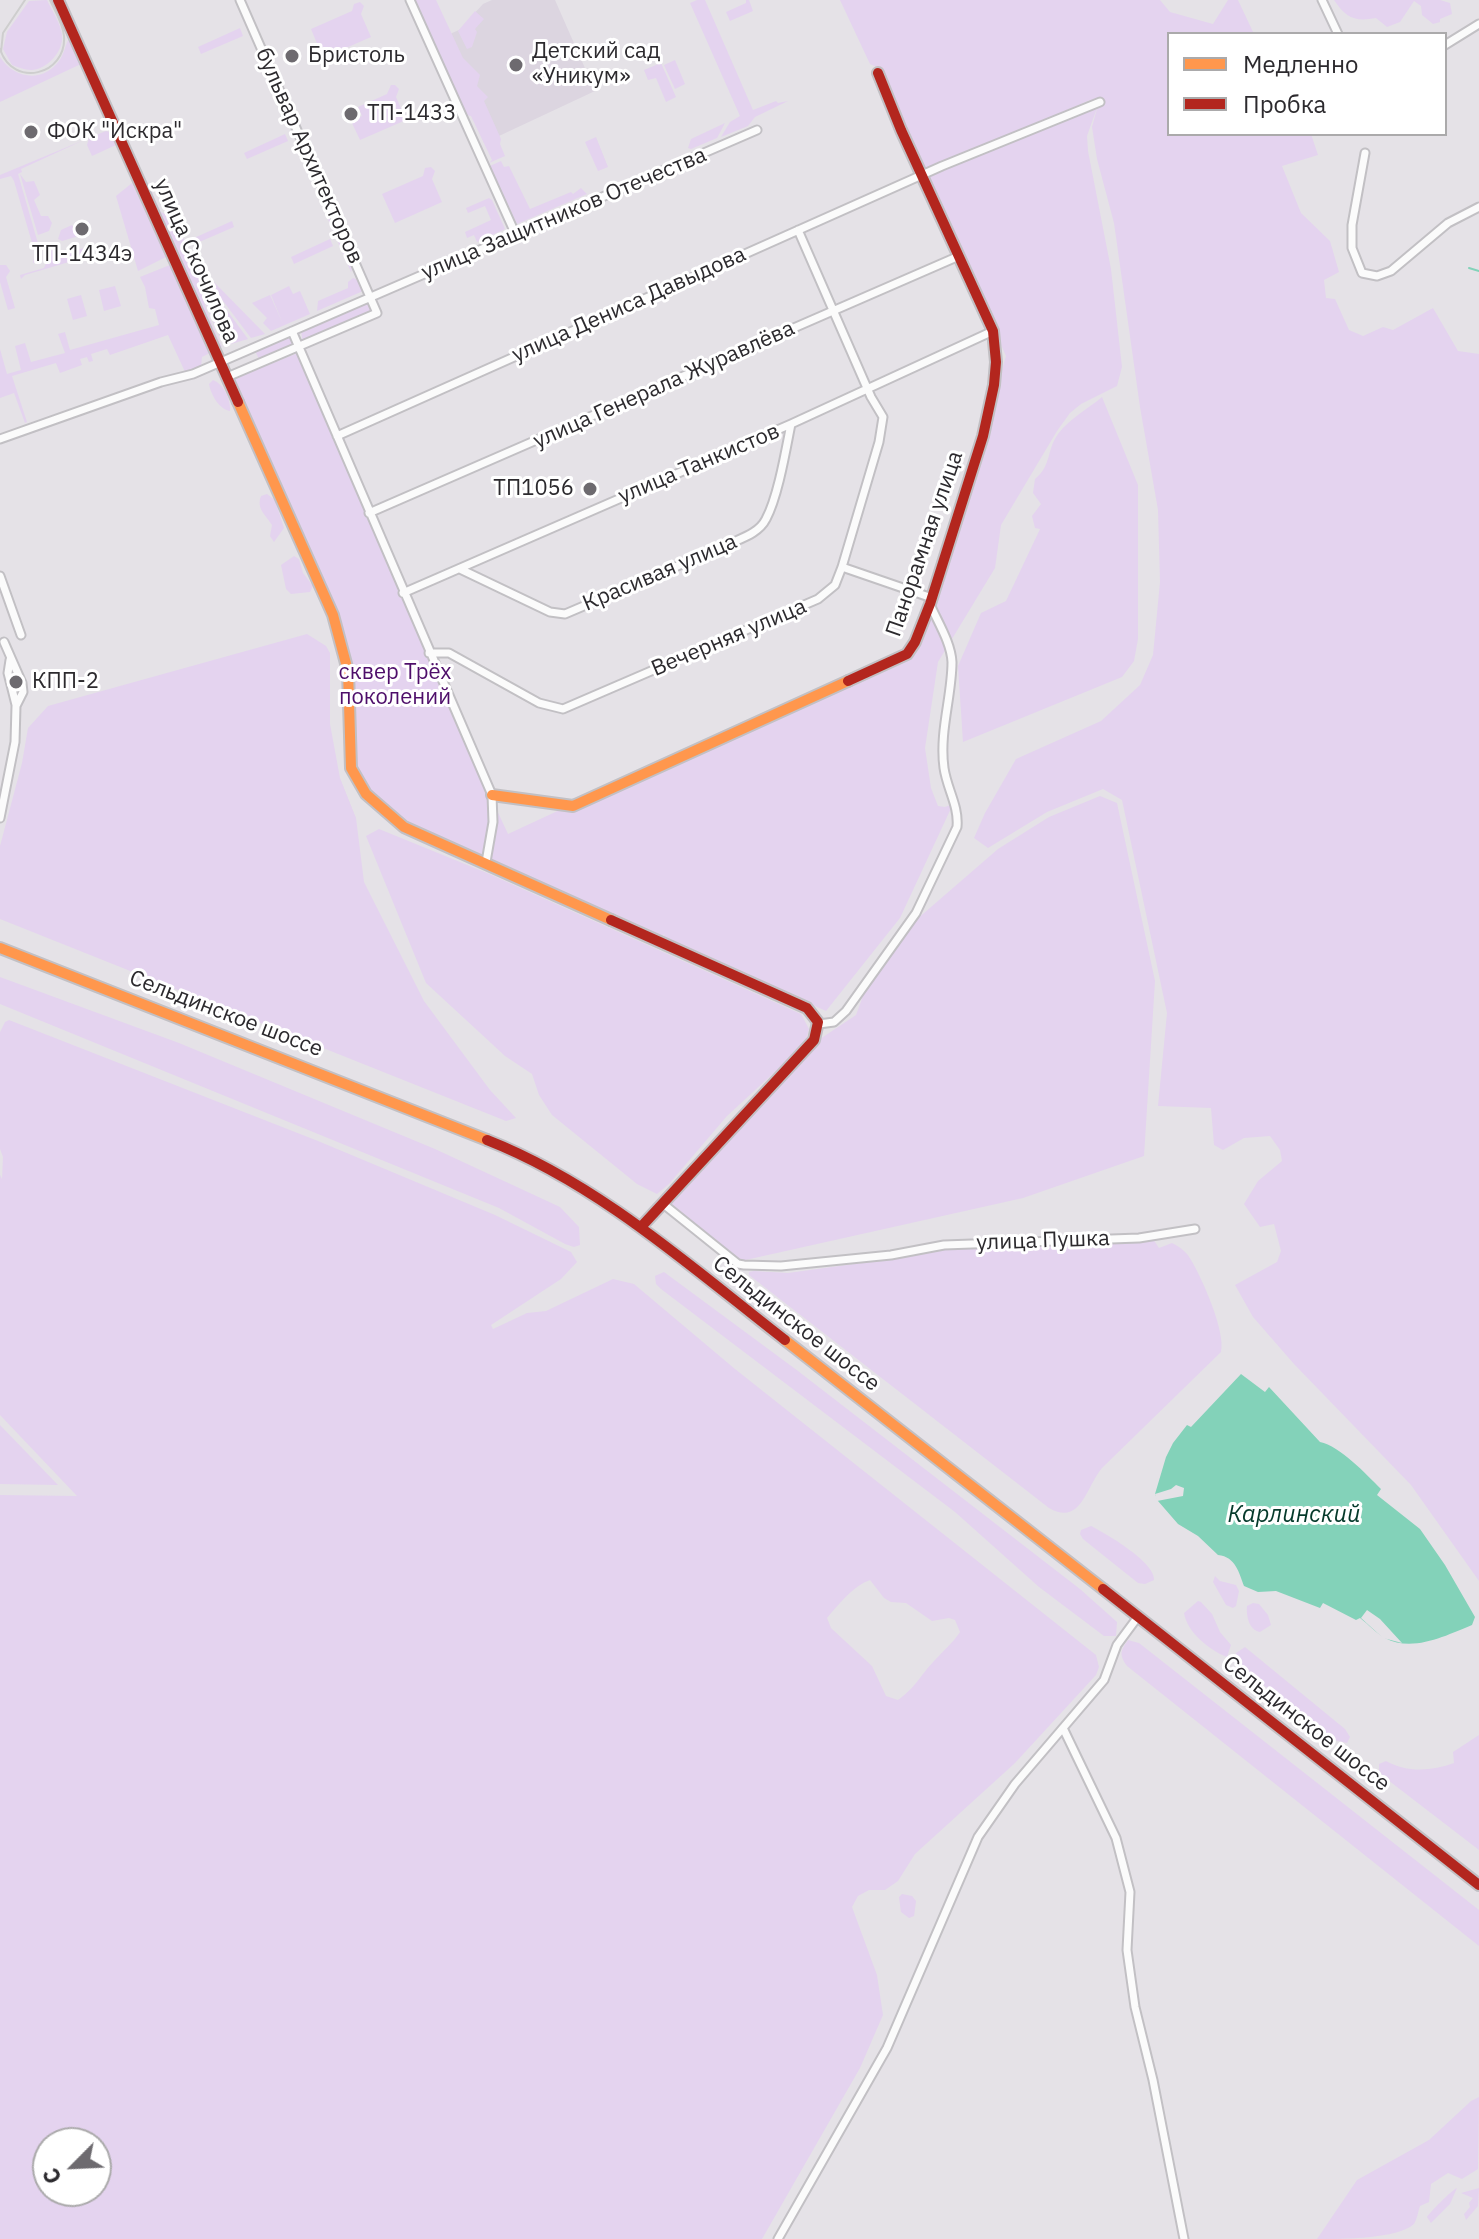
<!DOCTYPE html>
<meta charset="utf-8">
<style>
body{margin:0}
#map{position:relative;width:1479px;height:2239px;overflow:hidden;background:#e5e2e7;font-family:"IBM Plex Sans",sans-serif}
canvas{display:block}
.legend{position:absolute;left:1167px;top:32px;width:280px;height:104px;box-sizing:border-box;background:#fff;border:2px solid #abaaab;margin:0;padding:10px 14px;list-style:none;font-size:24px;color:#2c2a2e}
.legend li{display:flex;align-items:center;gap:16px;height:40px}
.legend b{width:40px;border:2px solid #abaaab}
.north{position:absolute;left:32px;top:2127px;width:80px;height:80px;box-sizing:border-box;background:#fff;border:2px solid #abaaab;border-radius:50%;rotate:246deg;font-size:22px;font-weight:700;line-height:32px;text-align:center;color:#2c2a2e}
.north::after{content:'';display:block;margin:auto;width:28px;height:36px;background:#6d6a6f;clip-path:polygon(50% 0,100% 100%,50% 72%,0 100%)}
</style>
<div id="map">
<canvas width="1479" height="2239"></canvas>
<ul class="legend">
<li><b style="height:10px;background:#ff974d"></b>Медленно</li>
<li><b style="height:10px;background:#b3261e"></b>Пробка</li>
</ul>
<div class="north">С</div>
</div>
<script>
const ctx = document.querySelector('canvas').getContext('2d');
ctx.lineJoin = 'round';
function fillPath(path, color) { ctx.fillStyle = color; ctx.fill(path, 'evenodd'); }
function strokePath(path, color, width, dash) { ctx.strokeStyle = color; ctx.lineWidth = width; ctx.lineCap = dash ? 'butt' : 'round'; ctx.setLineDash(dash || []); ctx.stroke(path); }
function write(font, color, halo, rows, align = 'center') {
  ctx.font = font + ' "IBM Plex Sans",sans-serif'; ctx.lineWidth = 6; ctx.setLineDash([]); ctx.textBaseline = 'middle'; ctx.strokeStyle = halo; ctx.fillStyle = color; for (const [text, x, y, turn = 0] of rows) {
    ctx.save(); ctx.translate(x, y); ctx.rotate((+turn || 0) * Math.PI / 180); ctx.textAlign = isNaN(turn) ? turn : align; if (halo) ctx.strokeText(text, 0, 0); ctx.fillText(text, 0, 0); ctx.restore();
  }
}
const built = new Path2D(`
 M492 0H555L595 91 484 143 438 39 459 30 483 4Z`);
const green = new Path2D(`
 M47 0C52 11 61 24 62 35 64 52 46 70 31 70 25 70 18 67 12 65L3 49 7 32 29 1Z
 M414 0H436L463 58 480 75 477 86 488 97 484 101 501 139 500 144 505 156 489 163 492 160 471 116 466 115Z
 M697 0H705L753 110 776 101 778 103 788 101 755 117 748 126 721 137 730 122 740 116 690 3Z
 M746 0H749L753 11 730 21 726 12 746 3Z
 M840 0H1160L1170 12 1213 24 1228 0H1238L1254 34H1169V134H1311L1318 155 1282 166 1301 213 1330 241 1339 272 1324 280 1326 298 1335 299 1349 330 1363 336 1383 327 1393 330 1433 308 1458 351 1479 354V1581L1411 1485 1294 1364 1253 1317 1235 1285 1277 1262 1281 1251 1274 1224 1260 1227 1244 1204 1258 1181 1282 1161 1280 1150 1270 1136 1244 1138 1223 1150 1214 1145 1211 1108 1158 1106 1167 1013 1122 800 1103 789 1047 812 988 848 974 838 985 813 1016 759 1101 721 1140 685 1153 655 1160 582 1158 510 1140 407 1114 223 1097 159 1092 127 1098 105 1087 136 1088 151 1111 269 1122 367 1117 386 1081 404 1070 413 1057 431 1001 525 995 568 938 662 925 748 931 788 938 806 945 807 953 804 900 918 826 1011 663 937 665 934 661 936 575 900 470 849 407 824 378 800 363 783 357 771 353 675 341 623 234 383 235 378 298 353 473 759 508 834 915 645 934 602 1006 356 925 177 1095 104 1090 100 923 173 884 76 879 68 870 64Z
 M1334 0H1440L1450 3 1452 14 1440 19V22L1433 24 1422 15 1421 6 1414 1 1400 22 1387 27 1376 18C1355 22 1346 18 1334 0Z
 M360 2 364 6 361 14 371 37 323 58 311 29 352 11 354 4Z
 M475 11 484 19 475 29 477 32 472 47 467 49 458 31Z
 M240 28 243 36 201 54 198 47Z
 M70 37 81 64 0 102V57C14 79 43 83 59 61 65 53 65 44 70 37Z
 M675 60 685 84 675 89 664 65Z
 M661 63 676 97 666 102 656 78 648 80 644 70Z
 M391 85H395L399 89 396 97 406 120 360 140 351 121 362 116 358 107 387 94Z
 M725 123 717 138 691 149 688 148 691 139Z
 M106 131 110 132 116 145 92 156 87 145 89 138Z
 M285 134 288 141 247 159 244 153Z
 M596 137 608 167 598 171 585 142Z
 M84 140 21 169 22 172 18 174 41 254 38 261 33 263 35 253 14 181 11 176 0 179V175Z
 M501 161 504 167 509 166 530 209 571 192 573 194 581 188 587 194 517 224 490 166Z
 M431 167 435 171 432 179 442 202 395 223 382 194 423 176 425 168Z
 M20 174 26 182 34 181 40 195 34 200 41 216H48L52 223 49 231 38 235Z
 M132 183 166 257 138 271 116 196Z
 M148 183 161 212 167 215 172 213 190 253 205 276C195 295 215 328 222 347L219 348 146 187Z
 M489 198 492 200 505 229 477 242 474 235 467 238 465 232 491 220 485 206 468 213 466 208Z
 M323 208 328 210 353 265 351 272Z
 M89 221 91 230 89 233 62 241 58 239 61 230 72 225 78 233 88 229 86 224Z
 M232 221 234 227 197 243 194 238Z
 M330 239 333 246 294 264 291 257Z
 M53 247 57 257 87 247 89 256 25 275 21 279 20 275 44 268Z
 M0 265H6L10 271 6 277 15 308 8 310 0 282Z
 M170 265 210 353 202 357 201 367 186 374 168 335 110 355 107 349 91 354 93 361 89 362 87 357 80 359 82 365 60 373 56 363 12 376 27 422 25 423 14 393 0 398V349L7 374 21 370 15 346 25 343 31 362 65 353 58 334 65 332 70 350 159 325 155 309 149 308 145 287 140 277Z
 M209 274 212 280 265 334 251 338 211 285 207 275Z
 M206 277 209 286 248 339 224 346C217 328 197 296 206 277Z
 M353 278 358 280 363 291 317 311 318 301 348 288V282Z
 M115 286 121 306 104 311 99 290Z
 M289 286 293 294 300 291 310 314 271 331 263 323 267 318 252 303 270 295 283 324 271 295Z
 M81 295 87 316 73 320 67 299Z
 M369 302 371 309 368 314 303 343 301 331Z
 M289 337 294 346 259 359 255 351Z
 M213 380C224 384 231 400 230 411 219 409 211 395 209 384Z
 M1102 397 1138 485V639L1134 661 1122 677 963 742 958 666 981 613 1006 601 1040 529 1035 528 1032 516 1041 504 1033 493 1035 479C1052 465 1046 451 1058 434 1070 418 1088 409 1102 397Z
 M267 494 275 500 284 528 274 542 270 536 272 525C266 515 256 509 261 496Z
 M294 556 299 559 303 573 313 586 310 592 291 594 286 589 281 565Z
 M307 634 326 646 330 653V724L340 778 356 818 364 882 424 1001 490 1090 516 1118 506 1121 0 919V846L22 763 28 728 48 706Z
 M1100 796 1117 803 1155 981 1144 1156 1023 1198 741 1261 666 1203 814 1043 856 1015 867 985 916 920 998 849 1049 817Z
 M379 829 487 873 801 1014 809 1029 805 1044 727 1116 669 1184 657 1194 637 1184 552 1115 539 1095 532 1074 505 1056 426 983 366 836Z
 M0 977 179 1043 435 1149 560 1207 579 1227 580 1245 574 1247 565 1244 499 1208 0 1004Z
 M9 1020 318 1141 495 1215 571 1252 577 1262 561 1279 491 1325 493 1329 527 1313 546 1311 613 1279 634 1284 735 1369 1096 1655 1099 1667 1096 1675 1015 1763 915 1854 898 1881 885 1890H869L858 1896 852 1907 877 1975 883 2015 860 2068 762 2239H0V1495L77 1496 0 1415V1175L2 1179 3 1157 0 1149V1032L5 1022ZM870 1580 884 1598 891 1602 906 1603 932 1621 949 1618 955 1620 960 1632C952 1644 943 1651 934 1661 919 1677 917 1686 898 1700L886 1696 872 1666 831 1628 827 1618C839 1604 853 1586 870 1580ZM48 2143H96V2191H48Z
 M1153 1239 1159 1248 1172 1243C1180 1247 1187 1252 1191 1260 1202 1278 1226 1332 1221 1352L1102 1468C1085 1489 1081 1526 1049 1508L749 1275V1272L754 1271 788 1273 912 1256 943 1247Z
 M664 1272 798 1371 1080 1589 1117 1622 1116 1636H1104L1039 1587 955 1512 661 1289 656 1284 655 1276Z
 M0 1425 58 1485 0 1484Z
 M1091 1526C1107 1534 1156 1563 1154 1580L1145 1584 1138 1583 1083 1539 1080 1534 1081 1530Z
 M1215 1576 1220 1581 1236 1585 1239 1591 1236 1606 1233 1608 1226 1605 1213 1582Z
 M1198 1601 1201 1602 1212 1614 1220 1632 1231 1645 1227 1657C1209 1650 1187 1632 1184 1613Z
 M1253 1603 1259 1604 1268 1615 1271 1625 1260 1632C1249 1630 1246 1616 1247 1606Z
 M1128 1640 1139 1643 1479 1910V1946L1127 1666C1119 1655 1120 1651 1128 1640Z
 M1245 1647 1345 1729 1350 1737 1347 1743 1334 1740 1234 1662 1236 1653Z
 M1479 1735V1850L1384 1777 1379 1771V1764L1386 1761C1407 1773 1432 1771 1454 1763L1453 1752Z
 M902 1894 912 1896 916 1901 914 1916 909 1918 901 1912 899 1897Z
 M1479 2097 1478 2169 1462 2179 1448 2173 1431 2184 1429 2202 1420 2206C1418 2212 1417 2219 1414 2224 1397 2239 1343 2239 1317 2239L1357 2180 1429 2140 1471 2101Z
 M1457 2188 1450 2204 1431 2223 1427 2217C1430 2212 1452 2190 1457 2188Z
 M1479 2188 1478 2206 1466 2220 1464 2214 1470 2207 1469 2203 1473 2198 1461 2193Z`);
const water = new Path2D(`
 M1241 1374 1265 1392 1269 1387 1320 1442C1340 1446 1366 1474 1381 1489L1377 1495 1420 1529 1445 1565 1475 1617 1472 1625C1447 1635 1413 1653 1385 1638 1377 1634 1368 1624 1360 1618L1356 1620 1323 1603 1320 1608 1276 1591 1258 1592 1244 1586C1239 1573 1236 1557 1218 1555L1198 1536 1178 1524 1158 1501 1155 1494 1166 1457 1173 1443 1187 1425 1191 1427Z`);
const pier = new Path2D(`
 M1176 1485 1184 1488 1183 1496 1157 1501 1155 1494 1171 1489Z
 M1367 1610 1380 1619 1402 1643 1383 1638 1361 1618Z`);
const stream = new Path2D(`
 M1469 268 1479 271`);
const street = new Path2D(`
 M410 0 515 233
 M1322 0 1338 34
 M1445 45 1479 24
 M1365 153 1352 225V248L1362 273 1377 276 1391 271 1448 223 1479 207
 M292 331 492 795 493 822 486 862
 M227 377 377 313 240 0
 M337 436 942 166 1100 102
 M0 439 161 382 193 374 757 130
 M369 513 959 256
 M842 567 932 598
 M460 569 550 612 565 614 729 544C742 538 759 533 766 519 778 497 786 449 791 424
 M0 576 21 635
 M403 593 791 424 993 331
 M429 653H449L539 703 563 709 818 599 835 585 842 567 879 442 883 417 871 397 798 230
 M10 660 8 673 16 705
 M0 818 15 742 16 706 23 692 22 683 4 642
 M819 1024 834 1022 846 1011 916 913 957 827C959 806 947 789 944 768 939 732 952 696 952 662 951 642 937 621 930 604
 M662 1203 738 1264 744 1265 781 1266 891 1255 944 1245 1139 1238 1195 1229
 M1063 1728 1116 1838 1130 1892 1127 1950 1135 2007 1153 2080 1184 2239
 M778 2239 887 2048 978 1837 1015 1784 1104 1680 1117 1645 1137 1618`);
const slow = new Path2D(`
 M238 402 333 615 348 671 351 768 366 794 404 827 611 920
 M492 795 573 806 848 681
 M0 948 487 1140
 M785 1340 1103 1589`);
const jam = new Path2D(`
 M58 0 238 402
 M848 681 907 654 915 642 930 604 983 436 994 385 996 362 993 331 901 130 878 73
 M611 920 807 1008 818 1022 814 1040 641 1227
 M487 1140C599 1184 691 1267 785 1340
 M1103 1589 1479 1885`);
const tram = new Path2D(`
 M0 49C13 89 67 75 64 36 63 24 55 11 50 0
 M1 52 3 33 25 0`);
const markers = [
 [292,56,8,"#6d6a6f"],
 [516,65,8,"#6d6a6f"],
 [351,114,8,"#6d6a6f"],
 [31,132,8,"#6d6a6f"],
 [82,229,8,"#6d6a6f"],
 [590,489,8,"#6d6a6f"],
 [16,682,8,"#6d6a6f"]
];
const poiNames = [
 ["Детский сад",532,52],
 ["«Уникум»",532,77],
 ["Бристоль",308,56],
 ["ТП-1433",367,114],
 ["ФОК \"Искра\"",47,132],
 ["ТП-1434э",82,255,"center"],
 ["ТП1056",574,489,"right"],
 ["КПП-2",32,682]
];
const streetNames = [
 ["бульвар Архитекторов",309,156,66],
 ["улица Защитников Отечества",564,214,-23],
 ["улица Скочилова",196,261,66],
 ["улица Дениса Давыдова",629,305,-24],
 ["улица Генерала Журавлёва",664,385,-24],
 ["улица Танкистов",699,464,-23],
 ["Панорамная улица",925,544,-71],
 ["Красивая улица",660,573,-23],
 ["Вечерняя улица",729,638,-23],
 ["Сельдинское шоссе",226,1014,21],
 ["улица Пушка",1043,1241,-2],
 ["Сельдинское шоссе",796,1324,38],
 ["Сельдинское шоссе",1306,1724,38]
];
const parkNames = [
 ["сквер Трёх",395,673],
 ["поколений",395,698]
];
const waterNames = [
 ["Карлинский",1294,1515]
];
fillPath(built, '#dcd5e0');
fillPath(green, '#e4d3ef');
fillPath(water, '#83d2b9');
fillPath(pier, '#e5e2e7');
strokePath(stream, '#83d2b9', 2);
strokePath(street, '#c2c0c4', 11);
strokePath(slow, '#c2c0c4', 14);
strokePath(jam, '#c2c0c4', 14);
strokePath(street, '#fbfbfb', 7);
strokePath(slow, '#ff974d', 10);
strokePath(jam, '#b3261e', 10);
strokePath(tram, '#cecece', 2);
for (const [x, y, r, color] of markers) { const dot = new Path2D(); dot.arc(x, y, r, 0, 2 * Math.PI); ctx.fillStyle = color; ctx.fill(dot); strokePath(dot, '#fff', 3); }
write('22px', '#2c2a2e', '#fff', poiNames, 'left');
write('22px', '#2c2a2e', '#fff', streetNames);
write('22px', '#4e0e6a', '#fff', parkNames);
write('italic 24px', '#053a2b', '#fff', waterNames);
</script>
